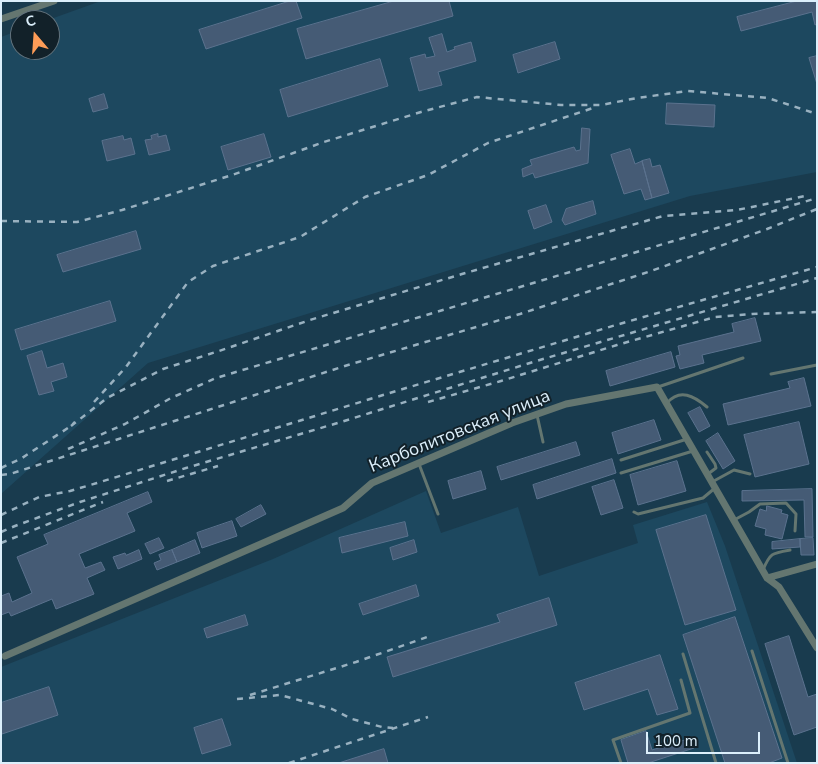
<!DOCTYPE html>
<meta charset="utf-8">
<style>
body{margin:0}
#map{position:relative;width:818px;height:764px;overflow:hidden;background:#193b4e;font-family:"Nunito Sans",sans-serif}
canvas{display:block}
.frame{position:absolute;inset:0;border:2px solid #dceffb;pointer-events:none}
.north{position:absolute;left:10px;top:10px;width:50px;height:50px;box-sizing:border-box;background:#122129;border:1px solid #63737d;border-radius:50%;rotate:342deg;font-size:14px;font-weight:700;line-height:20px;text-align:center;color:#dceffb}
.north::after{content:'';display:block;margin:auto;width:18px;height:22px;background:#fe9c57;clip-path:polygon(50% 0,100% 100%,50% 72%,0 100%)}
.scale{position:absolute;left:646px;top:732px;width:114px;height:22px;box-sizing:border-box;border:2px solid #dceffb;border-top:0;padding-left:6px;font-size:15px;line-height:18px;white-space:nowrap;color:#dceffb;-webkit-text-stroke:4px #122129;paint-order:stroke}
</style>
<div id="map">
<canvas width="818" height="764"></canvas>
<div class="frame"></div>
<div class="north">С</div>
<div class="scale">100 m</div>
</div>
<script>
const ctx = document.querySelector('canvas').getContext('2d');
ctx.lineJoin = 'round';
function fillPath(path, color) { ctx.fillStyle = color; ctx.fill(path, 'evenodd'); }
function strokePath(path, color, width, dash) { ctx.strokeStyle = color; ctx.lineWidth = width; ctx.lineCap = dash ? 'butt' : 'round'; ctx.setLineDash(dash || []); ctx.stroke(path); }
function write(font, color, halo, rows, align = 'center') {
  ctx.font = font + ' "Nunito Sans",sans-serif'; ctx.lineWidth = 4; ctx.setLineDash([]); ctx.textBaseline = 'middle'; ctx.strokeStyle = halo; ctx.fillStyle = color; for (const [text, x, y, turn = 0] of rows) {
    ctx.save(); ctx.translate(x, y); ctx.rotate((+turn || 0) * Math.PI / 180); ctx.textAlign = isNaN(turn) ? turn : align; if (halo) ctx.strokeText(text, 0, 0); ctx.fillText(text, 0, 0); ctx.restore();
  }
}
const built = new Path2D(`
 M101 1H817V172L690 196 148 363 1 494V37L20 30V50H50V20H48Z
 M426 491 441 533 518 507 539 576 638 543 633 525 707 502 725 546 797 763H1V667L273 559Z`);
const building = new Path2D(`
 M290 1H296L302 18 206 49 199 30Z
 M394 1H449L453 16 306 59 297 29Z
 M797 1H817V24L815 25 812 12 741 31 737 17Z
 M442 34 447 52 455 49 454 47 471 42 476 61 438 72 442 85 419 91 410 58 425 54 426 58 435 56 429 38Z
 M555 42 560 59 518 73 513 55Z
 M817 56V84L809 58Z
 M380 59 388 86 288 117 280 90Z
 M104 94 108 108 93 112 89 99Z
 M667 103 715 105 714 127 666 124Z
 M582 128 590 129 588 163 535 178 533 173 523 177 522 169 532 165 530 160 574 147 576 151 580 150Z
 M158 134V137L166 135 170 150 149 155 145 140 152 139 151 136Z
 M264 134 271 157 228 170 221 147Z
 M123 136 124 140 131 138 135 154 107 161 102 141Z
 M630 149 635 164 642 161 652 198 645 200 641 189 624 194 611 155Z
 M650 159 652 167 660 165 669 193 652 198 642 161Z
 M593 201 596 214 565 225 562 220 566 209Z
 M546 205 552 222 534 229 528 211Z
 M136 231 141 249 63 272 57 255Z
 M110 301 116 321 21 350 15 330Z
 M755 318 761 341 702 355 704 363 680 369 676 356 680 355 678 346 734 332 732 324Z
 M42 351 47 368 63 363 67 377 51 382 54 391 39 395 27 356Z
 M671 352 675 367 610 386 606 371Z
 M804 378 811 406 728 425 723 404 790 388 788 382Z
 M700 407 710 426 699 432 688 413Z
 M654 420 661 440 618 454 612 433Z
 M799 422 809 464 755 477 744 435Z
 M718 433 735 461 723 469 706 441Z
 M576 442 580 455 501 480 497 467Z
 M612 459 616 473 537 499 533 485Z
 M677 461 686 491 638 505 630 475Z
 M481 471 486 489 453 499 448 481Z
 M614 480 623 508 601 515 592 487Z
 M812 489 813 537H805L804 500 742 501V491Z
 M148 492 152 502 127 513 135 531 79 554 85 568 101 562 105 570 87 578 94 594 56 609 52 599 11 616 9 612 1 615V596L9 593 12 602 32 593 17 557 48 544 44 535Z
 M261 505 266 514 241 527 236 519Z
 M767 506 782 510 781 513 788 515 782 539 765 535 766 529 755 526 760 509 766 511Z
 M706 515 736 610 685 625 656 530Z
 M232 521 237 536 202 548 197 533Z
 M405 522 408 536 342 553 339 538Z
 M159 538 164 548 150 554 145 544Z
 M813 538 814 555H801L800 539Z
 M800 539V547L772 549V542Z
 M195 540 200 553 177 562 172 550Z
 M414 540 417 552 393 560 390 548Z
 M139 550 142 559 118 569 113 557 125 553 126 555Z
 M172 550 177 562 157 570 154 563 161 560 159 555Z
 M416 585 419 596 363 615 359 604Z
 M549 598 557 625 393 677 387 657 500 622 497 615Z
 M245 615 248 625 207 638 204 629Z
 M735 617 782 758 769 763H725L683 635Z
 M789 636 808 697 817 694V727L794 735 765 644Z
 M660 655 678 709 657 715 648 689 584 710 575 683Z
 M49 687 58 715 2 734 1 730V703Z
 M222 719 231 745 202 754 194 728Z
 M646 731 652 750 691 738 694 748 648 763H628L621 740Z
 M384 749 388 763H339Z`);
const lane = new Path2D(`
 M771 374 817 365
 M658 387 743 358
 M667 403C680 388 694 396 707 407
 M537 415 543 442
 M707 452 715 464 716 468 708 474
 M621 460 687 439
 M419 464 438 514
 M621 473 693 451
 M712 482 734 470 750 474
 M634 512 638 514 703 498 715 488
 M734 520 749 512 760 504 786 503 796 514 795 531
 M763 570C770 553 772 553 790 550
 M752 651 788 763
 M683 654 716 763
 M621 763 613 740 690 713 681 680`);
const street = new Path2D(`
 M1 19 54 1
 M767 578 817 564
 M5 656 343 508 372 483 512 423 566 404 657 387 767 578 779 587 817 648`);
const rail = new Path2D(`
 M1 221 77 222 122 210 232 175 324 142 421 112 477 97 561 105H601L637 98 688 91 768 98 817 114
 M94 402 126 367 188 282 213 266 300 237 365 197 428 175 488 143 593 108
 M428 402 501 381 617 345 715 317 752 314 817 312
 M71 426 107 398 163 369 219 351 310 320 462 274 663 216 737 210 805 196
 M68 449 125 424 171 398 216 378 817 198
 M1 468 22 458 71 426 75 422
 M1 475 10 474 348 365 520 314 651 271 767 229 817 209
 M167 481 218 466
 M1 515 39 497 70 491 97 483 393 392 616 325 817 267
 M1 532 15 526 80 502 186 468 341 422 533 362 817 278
 M1 543 103 502
 M250 695 356 662 430 636
 M237 699 280 695 332 709 352 719 382 727 393 728
 M289 763 428 717`);
const streetNames = [
 ["Карболитовская улица",460,432,-22]
];
fillPath(built, '#1d485f');
fillPath(building, '#455b75');
strokePath(building, '#5b728e', 1);
strokePath(lane, '#647670', 3);
strokePath(street, '#647670', 7);
strokePath(rail, '#99b1c0', 2.5, [6, 6]);
write('18px', '#dceffb', '#122129', streetNames);
</script>
